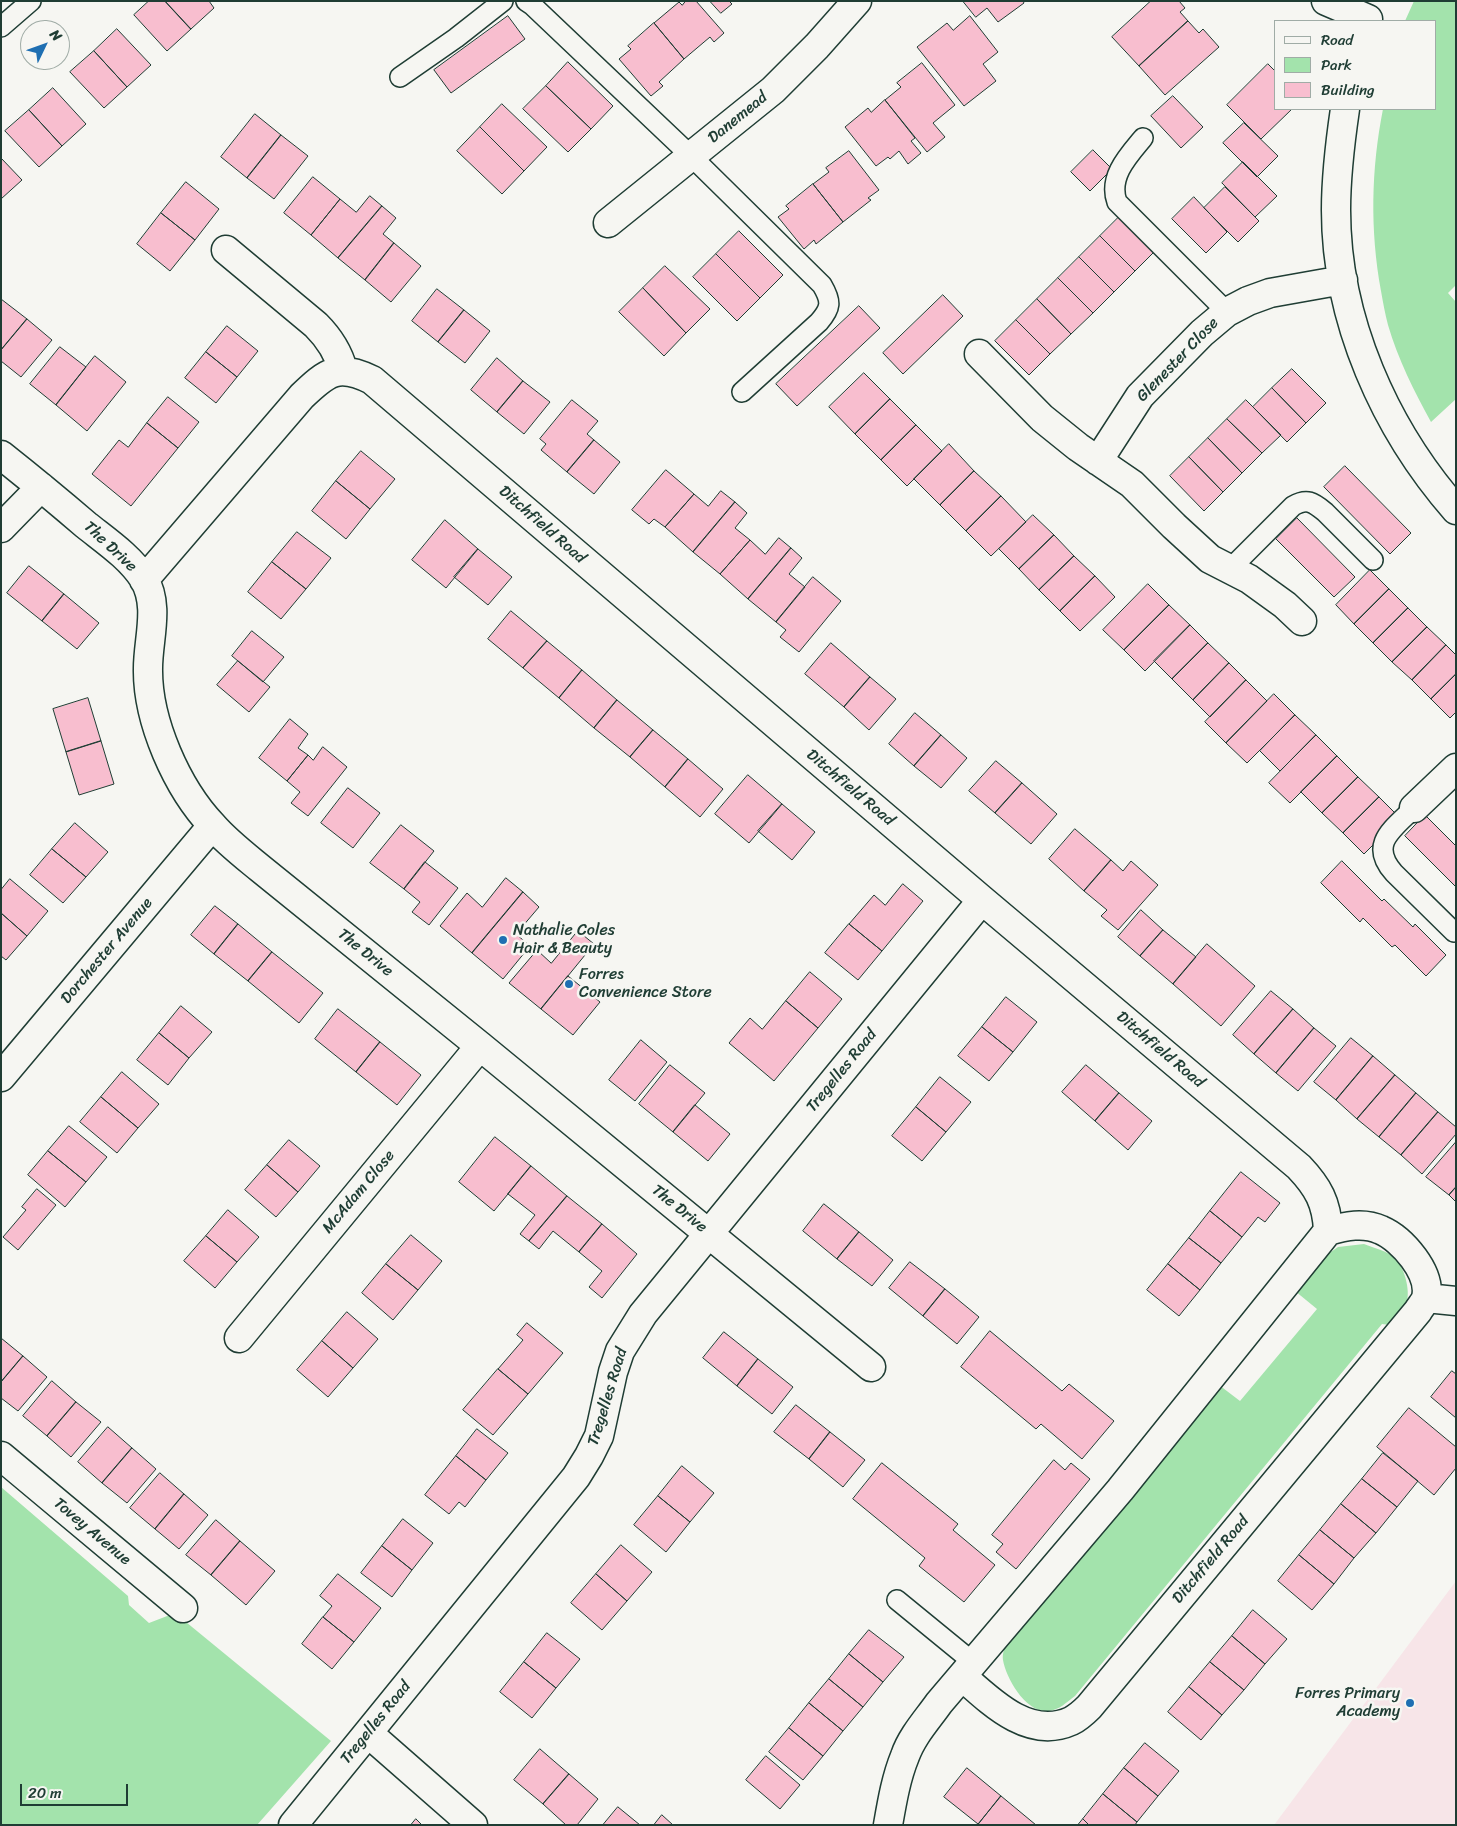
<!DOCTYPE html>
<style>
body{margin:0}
#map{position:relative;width:1457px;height:1826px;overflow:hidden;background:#f6f6f2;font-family:Sriracha,sans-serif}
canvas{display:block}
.frame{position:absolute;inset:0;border:2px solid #1f3d34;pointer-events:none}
.legend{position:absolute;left:1274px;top:20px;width:162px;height:90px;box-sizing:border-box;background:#f6f6f2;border:1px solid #a0aca6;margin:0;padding:6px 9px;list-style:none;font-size:15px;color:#1f3d34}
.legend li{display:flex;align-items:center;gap:10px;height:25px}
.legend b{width:25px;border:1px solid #a0aca6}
.north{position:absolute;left:20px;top:20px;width:50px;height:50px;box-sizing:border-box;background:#f6f6f2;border:1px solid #a0aca6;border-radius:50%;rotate:48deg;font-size:14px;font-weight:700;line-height:20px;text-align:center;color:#1f3d34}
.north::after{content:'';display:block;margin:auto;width:18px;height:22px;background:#1f6fb2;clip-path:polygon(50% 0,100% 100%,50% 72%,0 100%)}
.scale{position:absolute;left:20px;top:1784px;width:108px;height:22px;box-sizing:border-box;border:2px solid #1f3d34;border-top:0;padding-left:6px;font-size:15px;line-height:18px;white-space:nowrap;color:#1f3d34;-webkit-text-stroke:4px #f6f6f2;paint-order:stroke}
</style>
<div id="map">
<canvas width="1457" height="1826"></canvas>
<div class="frame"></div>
<ul class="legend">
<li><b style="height:6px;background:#f6f6f2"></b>Road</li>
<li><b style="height:14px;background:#a3e3ac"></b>Park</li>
<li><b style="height:14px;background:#f8becf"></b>Building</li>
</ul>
<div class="north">N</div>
<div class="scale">20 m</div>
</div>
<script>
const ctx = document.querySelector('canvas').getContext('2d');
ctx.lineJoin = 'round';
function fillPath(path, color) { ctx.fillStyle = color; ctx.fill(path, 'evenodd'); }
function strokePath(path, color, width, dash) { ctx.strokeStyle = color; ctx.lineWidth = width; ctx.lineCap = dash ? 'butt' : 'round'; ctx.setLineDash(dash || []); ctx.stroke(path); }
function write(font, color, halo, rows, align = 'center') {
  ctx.font = font + ' Sriracha,sans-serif'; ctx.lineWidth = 5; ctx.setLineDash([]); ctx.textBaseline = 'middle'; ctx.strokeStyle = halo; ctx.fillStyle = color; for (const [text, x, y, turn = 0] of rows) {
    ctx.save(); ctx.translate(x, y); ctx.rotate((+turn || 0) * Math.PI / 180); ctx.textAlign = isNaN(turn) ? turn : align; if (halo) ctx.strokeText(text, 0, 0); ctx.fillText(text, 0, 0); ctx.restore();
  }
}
const built = new Path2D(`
 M1456 1581V1825H1274Z`);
const green = new Path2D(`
 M1414 1H1456V285L1448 293 1456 302V399L1431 422C1414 391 1398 359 1388 325 1385 314 1383 302 1381 291 1370 230 1371 170 1383 109H1436V21H1405Z
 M1364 1244C1374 1248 1388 1251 1396 1259 1405 1269 1412 1294 1405 1307 1402 1313 1395 1320 1390 1325L1382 1324 1075 1696C1067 1702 1059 1710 1049 1711 1026 1714 1006 1678 1003 1660 1002 1654 1005 1647 1006 1641L1219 1385 1240 1401 1317 1309 1295 1291 1328 1254 1338 1247Z
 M1 1487 128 1596 129 1605 149 1623 175 1613 331 1741 257 1825H1Z`);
const building = new Path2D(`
 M149 1H165L191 29 167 51 134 15Z
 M165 1H209L214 8 191 29Z
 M686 1H696L724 33 714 42 710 37 684 59 654 23 679 2 682 5Z
 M710 1H729L732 4 721 13Z
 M963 1H1023L1024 3 998 22 987 8 976 17Z
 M1151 1H1179L1185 8 1180 12 1188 21 1139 66 1112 37Z
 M508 16 525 39 451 93 434 70Z
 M970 16 998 52 983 64 996 81 964 106 917 47 947 23 953 30Z
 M1188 21 1199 33 1203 29 1219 47 1165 95 1139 66Z
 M654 23 684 59 659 82 663 86 651 96 619 59 631 49 628 46Z
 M117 29 151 65 127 87 94 51Z
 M94 51 127 87 104 108 70 72Z
 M568 62 613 106 591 129 546 86Z
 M922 63 955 105 933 123 945 137 927 152 885 100 901 87 897 83Z
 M1268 64 1276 72V109H1292L1261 139 1227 105Z
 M546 86 591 129 568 152 523 109Z
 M53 88 86 124 62 146 29 110Z
 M1173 96 1203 127 1181 148 1151 116Z
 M885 100 915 138 911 141 921 153 908 164 899 151 890 159 888 157 876 166 845 127 868 108 871 112Z
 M502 104 547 147 524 171 480 127Z
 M29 110 62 146 39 167 5 131Z
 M255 114 281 135 247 178 221 157Z
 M1244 123 1278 156 1257 177 1223 143Z
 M480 127 524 171 502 194 457 151Z
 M281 135 308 156 274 199 247 178Z
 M1093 150 1112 169 1090 191 1071 172Z
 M849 151 879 190 868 198 871 200 843 222 813 184 829 172 826 168Z
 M1 158 22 180 1 199Z
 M1243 162 1277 196 1255 217 1222 183Z
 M313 177 340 199 311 235 284 213Z
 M186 182 219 209 195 240 161 213Z
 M813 184 843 222 816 244 814 240 804 249 778 217 789 209 786 206Z
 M1225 187 1259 221 1238 242 1204 208Z
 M370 196 382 206 338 258 311 235 340 199 356 212Z
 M1194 197 1227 232 1206 253 1172 219Z
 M382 206 396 218 383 234 394 243 365 280 338 258Z
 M161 213 195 240 170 271 137 244Z
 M1121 215 1156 250 1135 271 1100 236Z
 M739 231 783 275 760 298 716 254Z
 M1100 236 1135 271 1114 292 1079 257Z
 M394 243 421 266 391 302 365 280Z
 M716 254 760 298 737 321 693 277Z
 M1079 257 1114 292 1093 313 1058 278Z
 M665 266 710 309 686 333 643 288Z
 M1058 278 1093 313 1071 334 1037 299Z
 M643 288 686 333 664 356 619 312Z
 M437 289 464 310 438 342 412 321Z
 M943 295 963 316 903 374 883 353Z
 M1 299 27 319 1 350Z
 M1037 299 1071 334 1050 354 1016 320Z
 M859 306 880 328 797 406 776 384Z
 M464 310 490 331 465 363 438 342Z
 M27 319 52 340 21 377 1 361V350Z
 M1016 320 1050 354 1029 375 995 341Z
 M227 326 258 351 237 377 206 352Z
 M60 347 86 367 56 405 30 384Z
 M206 352 237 377 216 403 185 378Z
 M95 356 126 382 87 431 56 405Z
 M497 358 523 381 497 412 471 390Z
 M1292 369 1326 403 1306 423 1272 388Z
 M864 373 890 399 855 434 829 407Z
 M523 381 550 402 524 434 497 412Z
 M1272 388 1306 423 1287 442 1253 407Z
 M168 397 199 422 178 448 147 423Z
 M890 399 916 425 881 460 855 434Z
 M572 400 598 421 587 434 594 440 567 472 541 450 546 444 540 439Z
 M1246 400 1281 435 1262 453 1227 419Z
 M1227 419 1262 453 1242 473 1208 438Z
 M147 423 178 448 131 506 92 474 119 440 128 447Z
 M916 425 942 451 907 486 881 460Z
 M1208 438 1242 473 1223 492 1189 457Z
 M594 440 620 462 594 494 567 472Z
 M949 444 974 471 940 505 914 479Z
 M361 451 395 479 370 509 336 481Z
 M1189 457 1223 492 1204 511 1170 476Z
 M1345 466 1411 533 1390 554 1324 487Z
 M666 470 694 494 665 527 654 519 649 524 632 510Z
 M974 471 1001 496 966 531 940 505Z
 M336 481 370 509 346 539 312 511Z
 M721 491 735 502 693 552 665 527 694 494 708 506Z
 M1001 496 1026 522 991 556 966 531Z
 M735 502 747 513 735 528 750 540 720 574 693 552Z
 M1033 515 1054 535 1019 569 999 549Z
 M1297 518 1355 577 1334 597 1276 539Z
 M445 520 478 549 446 588 412 560Z
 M297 532 331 558 306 589 272 562Z
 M1054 535 1074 556 1039 590 1019 569Z
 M779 538 791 548 748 599 720 574 750 540 765 554Z
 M791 548 802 558 789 574 805 587 776 622 748 599Z
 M478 549 512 577 488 605 454 577Z
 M1074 556 1095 576 1060 611 1039 590Z
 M272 562 306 589 281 619 248 592Z
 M29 566 64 594 42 621 7 593Z
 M1370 570 1389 589 1354 624 1336 605Z
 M1095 576 1115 597 1080 631 1060 611Z
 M813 577 841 601 799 652 780 637 786 630 776 622Z
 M1148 584 1169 605 1124 650 1103 630Z
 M1389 589 1408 608 1373 643 1354 624Z
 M64 594 99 623 77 649 42 621Z
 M1169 605 1190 625 1145 671 1124 650Z
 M1408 608 1427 627 1392 662 1373 643Z
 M511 611 547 641 523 668 488 639Z
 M1190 625 1208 643 1172 679 1154 661Z
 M1427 627 1446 645 1412 680 1392 662Z
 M252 631 284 657 263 682 232 656Z
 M547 641 582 670 559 698 523 668Z
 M831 643 870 677 844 707 805 674Z
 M1208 643 1229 663 1193 700 1172 679Z
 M1446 645 1456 655V674L1431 699 1412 680Z
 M238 661 270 687 249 712 217 685Z
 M1229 663 1246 680 1210 717 1193 700Z
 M582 670 617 700 594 728 559 698Z
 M1456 674V712L1450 718 1431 699Z
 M870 677 896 699 869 730 844 707Z
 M1246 680 1267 701 1226 743 1205 722Z
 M1274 694 1295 715 1247 763 1226 743Z
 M88 698 101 741 66 752 53 709Z
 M617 700 653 730 630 757 594 728Z
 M915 713 941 735 914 766 889 744Z
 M1295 715 1316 735 1280 771 1260 751Z
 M290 719 308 734 298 748 308 755 287 781 259 758Z
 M653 730 688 759 665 787 630 757Z
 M941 735 967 758 941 788 914 766Z
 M1316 735 1337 756 1290 803 1269 783Z
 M101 741 114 784 79 795 66 752Z
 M323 747 347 767 308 816 291 803 300 792 287 781 308 755 313 760Z
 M1337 756 1358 777 1322 813 1301 792Z
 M688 759 723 789 700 817 665 787Z
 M996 761 1022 783 995 813 969 791Z
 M748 775 782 804 749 843 715 814Z
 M1358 777 1379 797 1343 833 1322 813Z
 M1022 783 1057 814 1031 844 995 813Z
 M348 788 380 813 353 848 321 823Z
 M1379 797 1400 818 1364 854 1343 833Z
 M782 804 815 832 792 860 758 831Z
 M1425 815 1456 846V887L1405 836Z
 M75 823 108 852 86 877 52 849Z
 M401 825 434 851 404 889 370 863Z
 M1075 829 1111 860 1084 891 1049 859Z
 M52 849 86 877 63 903 30 875Z
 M1111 860 1123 871 1131 861 1158 885 1118 930 1101 916 1107 910 1084 891Z
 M1342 861 1382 901 1384 899 1413 927 1415 924 1446 955 1426 976 1395 945 1392 947 1363 918 1360 922 1321 883Z
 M425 862 458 888 429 925 412 912 420 902 404 889Z
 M506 878 523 892 472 953 440 926 467 893 482 907Z
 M10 879 48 911 27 936 1 913V890Z
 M903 884 923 901 882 951 849 924 874 895 885 905Z
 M523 892 539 907 516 934 530 946 503 979 472 953Z
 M215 906 238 924 214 954 191 935Z
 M1141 910 1163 930 1140 956 1118 937Z
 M1 913 27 936 6 960 1 956Z
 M238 924 272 952 248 981 214 954Z
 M849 924 882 951 858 980 825 953Z
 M1163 930 1196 957 1173 984 1140 956Z
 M578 931 594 944 541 1009 509 983 537 950 551 963Z
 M1207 944 1255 986 1221 1026 1173 984Z
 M272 952 323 993 299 1023 248 981Z
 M810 972 842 999 818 1028 786 1001Z
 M568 976 600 1002 573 1035 541 1009Z
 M1271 991 1293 1009 1254 1054 1233 1035Z
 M1006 997 1037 1022 1013 1052 982 1027Z
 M786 1001 818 1028 774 1081 729 1043 750 1018 762 1029Z
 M181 1006 212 1032 189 1058 159 1033Z
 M338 1009 380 1042 356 1072 315 1039Z
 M1293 1009 1314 1028 1276 1073 1254 1054Z
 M982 1027 1013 1052 989 1081 958 1056Z
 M1314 1028 1336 1046 1298 1091 1276 1073Z
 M159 1033 189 1058 168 1085 137 1060Z
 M1351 1038 1373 1056 1336 1100 1314 1082Z
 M641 1040 667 1062 635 1101 609 1080Z
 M380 1042 421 1075 397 1105 356 1072Z
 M1373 1056 1395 1075 1357 1119 1336 1100Z
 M670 1065 705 1093 673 1132 639 1104Z
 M1086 1065 1119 1093 1095 1121 1062 1092Z
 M122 1072 159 1104 138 1128 101 1097Z
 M1395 1075 1416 1093 1379 1137 1357 1119Z
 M940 1077 971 1102 946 1132 916 1107Z
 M1119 1093 1152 1121 1128 1150 1095 1121Z
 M1416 1093 1438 1112 1401 1155 1379 1137Z
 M101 1097 138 1128 117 1153 80 1122Z
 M695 1105 730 1134 708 1161 673 1132Z
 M916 1107 946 1132 922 1161 892 1136Z
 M1438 1112 1456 1127V1134L1422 1174 1401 1155Z
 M69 1126 107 1157 86 1182 48 1151Z
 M495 1137 531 1166 494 1211 459 1182Z
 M289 1140 320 1166 298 1192 267 1165Z
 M1456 1142V1187L1449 1195 1426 1177Z
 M48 1151 86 1182 65 1207 28 1175Z
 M267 1165 298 1192 276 1217 245 1190Z
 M531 1166 567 1196 529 1241 520 1234 535 1215 508 1194Z
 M1241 1172 1280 1203 1265 1222 1258 1217 1242 1237 1210 1211Z
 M1456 1187V1202L1449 1195Z
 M37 1189 56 1205 18 1250 3 1237 26 1210 22 1207Z
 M567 1196 602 1224 579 1252 553 1231 539 1249 529 1241Z
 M824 1204 859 1232 837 1259 803 1231Z
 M228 1210 259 1237 237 1262 206 1236Z
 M1210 1211 1242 1237 1221 1263 1189 1238Z
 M602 1224 637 1254 602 1298 589 1287 602 1271 579 1252Z
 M859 1232 893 1260 872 1286 837 1259Z
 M411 1235 442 1261 418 1290 386 1264Z
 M206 1236 237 1262 215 1288 184 1261Z
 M1189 1238 1221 1263 1200 1290 1168 1264Z
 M910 1262 945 1289 923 1316 889 1288Z
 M386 1264 418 1290 393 1320 362 1293Z
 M1168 1264 1200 1290 1179 1316 1147 1290Z
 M945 1289 979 1317 957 1344 923 1316Z
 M347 1312 378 1339 353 1368 322 1341Z
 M527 1323 563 1353 528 1394 498 1369 523 1340 517 1335Z
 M990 1331 1062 1391 1069 1384 1114 1421 1082 1459 1041 1424 1036 1429 961 1367Z
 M724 1332 758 1359 737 1386 703 1358Z
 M1 1338 23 1356 1 1382Z
 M322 1341 353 1368 328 1397 297 1370Z
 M23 1356 47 1377 18 1411 1 1398V1382Z
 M758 1359 793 1387 772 1414 737 1386Z
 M498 1369 528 1394 493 1435 463 1410Z
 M1452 1371 1456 1374V1418L1431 1397Z
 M52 1381 76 1402 47 1436 23 1416Z
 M76 1402 101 1422 71 1457 47 1436Z
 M796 1405 830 1432 809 1459 774 1432Z
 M1409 1408 1456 1447V1468L1434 1495 1377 1447Z
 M108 1427 132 1448 102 1483 78 1462Z
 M477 1429 508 1453 486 1480 456 1456Z
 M830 1432 865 1460 843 1487 809 1459Z
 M132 1448 156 1469 127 1503 102 1483Z
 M1383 1453 1418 1481 1397 1507 1362 1479Z
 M456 1456 486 1480 465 1507 459 1502 449 1514 425 1495Z
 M1054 1460 1065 1470 1071 1463 1090 1479 1016 1569 996 1552 1003 1544 992 1535Z
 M882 1463 958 1524 953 1530 995 1565 964 1602 919 1566 925 1558 853 1499Z
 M682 1466 714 1493 690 1522 658 1496Z
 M160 1473 184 1494 155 1529 130 1508Z
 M1362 1479 1397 1507 1376 1533 1341 1504Z
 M184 1494 208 1515 179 1549 155 1529Z
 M658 1496 690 1522 666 1552 634 1525Z
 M1341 1504 1376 1533 1354 1558 1320 1530Z
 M403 1519 433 1543 412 1570 382 1546Z
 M216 1520 240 1541 211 1575 186 1555Z
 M1320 1530 1354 1558 1334 1584 1299 1555Z
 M240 1541 275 1571 246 1605 211 1575Z
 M621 1545 652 1572 627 1601 596 1574Z
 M382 1546 412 1570 392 1597 361 1573Z
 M1299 1555 1334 1584 1312 1610 1278 1581Z
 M338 1574 381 1608 354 1642 323 1617 332 1606 320 1596Z
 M596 1574 627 1601 602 1630 571 1603Z
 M1253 1610 1287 1639 1265 1664 1232 1636Z
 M323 1617 354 1642 332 1669 302 1644Z
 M869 1630 904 1657 883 1682 849 1654Z
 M547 1633 580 1659 556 1688 524 1662Z
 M1232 1636 1265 1664 1244 1690 1210 1662Z
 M849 1654 883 1682 863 1707 829 1679Z
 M524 1662 556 1688 532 1718 500 1692Z
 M1210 1662 1244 1690 1222 1715 1189 1687Z
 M829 1679 863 1707 843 1731 809 1703Z
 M1189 1687 1222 1715 1201 1740 1168 1712Z
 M809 1703 843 1731 823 1756 789 1728Z
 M789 1728 823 1756 803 1780 769 1752Z
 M1145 1743 1179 1771 1158 1796 1124 1768Z
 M540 1749 569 1774 543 1804 514 1780Z
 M766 1756 800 1785 780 1809 746 1780Z
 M967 1768 1001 1796 978 1824 944 1797Z
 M1124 1768 1158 1796 1137 1822 1103 1794Z
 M569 1774 598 1799 577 1825H566L543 1804Z
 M1103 1794 1137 1822 1135 1825H1089L1083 1819Z
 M1001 1796 1036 1825H978Z
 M618 1807 640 1825H603Z
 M662 1815 673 1825H654Z
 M416 1819 422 1825H411Z
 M1083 1819 1089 1825H1078Z`);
const service = new Path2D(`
 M526 1 532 5 691 156 822 285C832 302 831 308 819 322L742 392
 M1 27 31 1
 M400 77 456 38 503 1
 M1143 138C1128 156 1108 177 1117 202L1227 312
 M1230 569 1293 506C1307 498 1313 502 1325 512L1373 560
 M1414 808C1393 829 1368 844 1394 873L1454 932
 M897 1600 974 1663`);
const minor = new Path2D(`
 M1326 1 1368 19
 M1345 109C1340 143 1336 176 1336 210 1336 320 1385 429 1456 510
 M608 223 773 90 817 46 857 1
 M226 250 316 325C329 338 338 351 343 370
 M979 354 1042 418 1078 447 1132 484 1174 526 1210 559 1249 579 1285 605 1302 621
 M1 455C30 478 58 501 86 525 106 541 130 557 144 579 160 606 148 639 148 668 147 721 177 788 213 826 227 842 244 855 261 869L480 1046 871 1367
 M1098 461 1140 396 1202 333 1227 312 1248 301 1270 293 1343 280
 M1 528 41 487
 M144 580 302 396C327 372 338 363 372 380L982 900 1299 1167C1318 1187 1327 1203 1328 1231L1120 1490 939 1703C927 1720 912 1736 905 1756 896 1778 892 1802 888 1825
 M1414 808 1456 768
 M1 1077 212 826
 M1426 1298 1456 1301
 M239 1338 480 1046
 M1 1456 183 1608
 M962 1676C991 1702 1029 1740 1071 1721 1077 1718 1084 1712 1089 1707L1418 1311C1420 1307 1425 1302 1426 1298 1432 1273 1402 1239 1381 1230 1364 1222 1345 1226 1328 1231
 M368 1733 473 1825
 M293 1825 576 1477 589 1456 599 1436 613 1372 620 1351 643 1314 982 900`);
const markers = [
 [503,940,5,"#1f6fb2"],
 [569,984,5,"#1f6fb2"],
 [1410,1703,5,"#1f6fb2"]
];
const streetNames = [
 ["Danemead",738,118,-39],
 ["Glenester Close",1178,360,-46],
 ["Ditchfield Road",542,525,41],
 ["The Drive",110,547,43],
 ["Ditchfield Road",850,788,40],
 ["Dorchester Avenue",107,951,-50],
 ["The Drive",365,953,39],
 ["Ditchfield Road",1160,1050,40],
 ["Tregelles Road",842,1071,-51],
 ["McAdam Close",359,1192,-50],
 ["The Drive",679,1209,39],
 ["Tregelles Road",608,1397,-73],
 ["Tovey Avenue",92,1532,40],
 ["Ditchfield Road",1211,1560,-50],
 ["Tregelles Road",376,1723,-51]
];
const poiNames = [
 ["Nathalie Coles",513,931],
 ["Hair & Beauty",513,949],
 ["Forres",579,975],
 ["Convenience Store",579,993],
 ["Forres Primary",1400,1694,"right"],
 ["Academy",1400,1712,"right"]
];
fillPath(built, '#f7e5e8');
fillPath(green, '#a3e3ac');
fillPath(building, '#f8becf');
strokePath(building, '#1f3d34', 1);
strokePath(service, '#1f3d34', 22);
strokePath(minor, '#1f3d34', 31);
strokePath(service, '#f6f6f2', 19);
strokePath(minor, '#f6f6f2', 28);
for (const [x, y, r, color] of markers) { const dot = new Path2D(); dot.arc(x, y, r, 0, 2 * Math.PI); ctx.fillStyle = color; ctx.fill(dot); strokePath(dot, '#f6f6f2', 2); }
write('16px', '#1f3d34', '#f6f6f2', streetNames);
write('16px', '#1f3d34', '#f6f6f2', poiNames, 'left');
</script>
